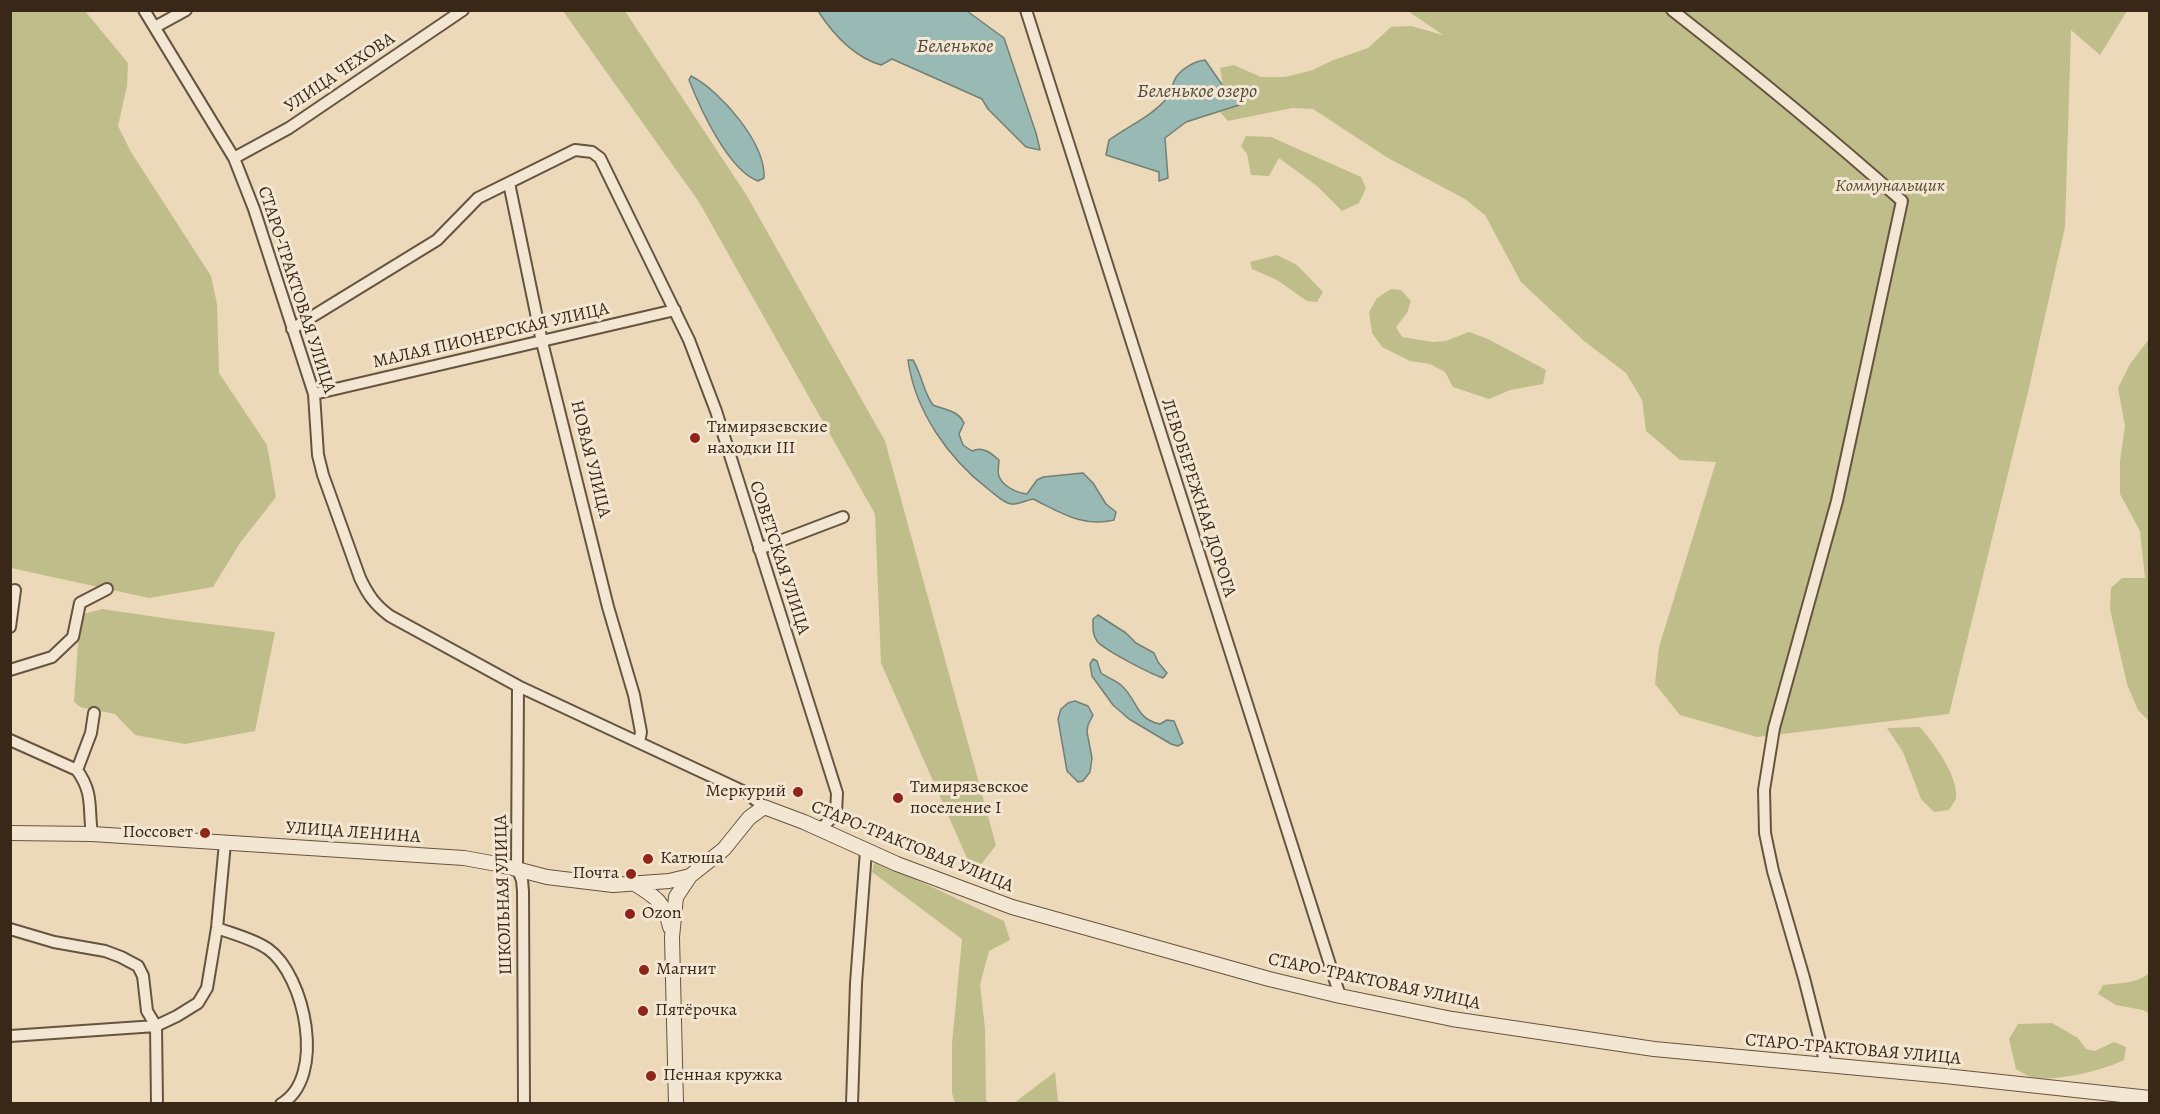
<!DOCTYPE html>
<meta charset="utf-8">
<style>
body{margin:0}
#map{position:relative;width:2160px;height:1114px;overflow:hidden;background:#ecd9b9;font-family:Alegreya,serif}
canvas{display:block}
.frame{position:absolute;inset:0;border:12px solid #392817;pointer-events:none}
</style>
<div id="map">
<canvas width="2160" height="1114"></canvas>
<div class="frame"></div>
</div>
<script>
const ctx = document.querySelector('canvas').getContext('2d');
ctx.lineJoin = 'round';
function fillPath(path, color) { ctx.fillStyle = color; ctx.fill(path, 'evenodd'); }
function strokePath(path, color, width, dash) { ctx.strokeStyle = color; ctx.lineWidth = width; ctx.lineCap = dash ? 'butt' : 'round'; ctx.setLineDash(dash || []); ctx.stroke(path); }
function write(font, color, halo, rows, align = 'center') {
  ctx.font = font + ' Alegreya,serif'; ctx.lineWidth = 6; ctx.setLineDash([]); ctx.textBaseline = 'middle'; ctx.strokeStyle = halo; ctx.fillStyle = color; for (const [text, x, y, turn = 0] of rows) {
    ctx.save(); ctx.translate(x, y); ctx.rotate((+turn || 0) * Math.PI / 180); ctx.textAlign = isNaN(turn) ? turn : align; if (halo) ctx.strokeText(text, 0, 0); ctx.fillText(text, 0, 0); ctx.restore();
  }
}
const green = new Path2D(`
 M11 11H85L128 63 127 86 118 126 131 152 211 276 217 304 219 373 267 445 276 497 240 543 213 587 149 598 11 568Z
 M563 11H625L747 196 885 441 996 845 974 874 881 663 875 514 699 202Z
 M1408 11H2127L2100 55 2071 30 2065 227 2028 392 1949 714 1757 737 1680 715 1655 684 1659 647 1716 462 1680 460 1646 431 1642 400 1626 373 1584 341 1521 282 1485 215 1465 199 1388 158 1313 109 1292 108 1228 121 1220 112 1239 105 1235 92 1223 86 1220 68 1234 65 1261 77H1285L1313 70 1331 61 1368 48 1391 27 1411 26 1443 35Z
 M1246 136 1271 137 1361 177 1366 188 1359 203 1342 211 1317 186 1279 158 1269 176 1251 175 1247 154 1241 146Z
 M1277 255 1297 265 1323 292 1317 302 1307 301 1277 280 1252 269 1250 262Z
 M1391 289 1401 290 1411 301 1407 313 1396 327 1402 337 1433 342 1446 341 1469 332 1488 339 1546 370 1543 384 1510 390 1489 399 1453 387 1445 372 1430 364 1410 361 1382 347 1372 333 1369 312 1377 298Z
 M2149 339V721L2138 710 2127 684 2110 609 2111 588 2122 578H2145L2140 531 2120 494V461L2125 426 2118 388 2130 364Z
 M102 609 177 620 275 632 255 731 185 744 135 735 115 714 80 707 74 702 80 615Z
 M1920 727C1933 742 1959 777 1956 798 1955 801 1951 807 1949 810L1934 812 1921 799 1903 752 1887 728Z
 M875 860 1004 921 1010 940 989 951 980 985 985 1028 986 1100 990 1103H955L952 1093V1044L962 939 872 872Z
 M2149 973V1013L2143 1010 2116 1005 2098 994 2103 985C2119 983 2137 984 2149 973Z
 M2052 1023 2078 1038 2086 1049 2095 1051 2114 1042 2126 1047 2124 1060C2104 1070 2050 1084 2028 1076 2024 1074 2020 1071 2016 1069L2009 1039 2018 1024Z
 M1055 1072 1058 1101 1071 1103H1014Z`);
const water = new Path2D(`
 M818 11H967L1004 38 1036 133 1040 150 1026 147 988 109 982 99 892 59 881 65C854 57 833 34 818 11Z
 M1205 60 1223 86 1244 99 1239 105 1186 122 1165 138 1168 178 1159 181V172L1106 155 1109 140C1128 126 1151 117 1167 98 1172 92 1172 82 1177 76 1183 68 1195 61 1205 60Z
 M691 76C721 91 766 144 764 178L758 181C728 170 700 108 689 80Z
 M908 360H913C922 375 923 391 933 405 945 410 958 410 964 423L959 434 963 445 972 451C983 446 991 453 999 460 999 465 997 472 999 476 1002 486 1017 493 1027 494L1037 480 1043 477 1083 473 1093 483 1106 504 1116 512 1114 520C1083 528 1060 512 1033 499 1027 500 1017 505 1011 504 1003 503 995 494 988 489 948 458 915 411 908 360Z
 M1098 615 1126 633 1136 643 1154 653 1158 662 1167 673 1163 678C1151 674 1104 650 1097 641 1092 634 1093 627 1093 619Z
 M1093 659 1097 661 1101 673C1108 678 1115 680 1121 685 1138 700 1135 719 1160 724L1167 720 1174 721 1183 743 1178 746 1171 744 1129 719 1113 705 1092 676 1090 664Z
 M1075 701 1088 706 1093 715 1088 725 1087 732 1092 758 1090 772 1083 781 1078 782 1067 771 1058 719 1061 709 1068 703Z`);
const minor = new Path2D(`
 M144 10 234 158 254 209 314 394 318 455 323 475 360 578C368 595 375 605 390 616L518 686 747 793 764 807
 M1026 10 1340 996
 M1672 10C1751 72 1828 135 1902 201L1837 501 1774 728 1764 790 1765 833 1773 871 1804 978 1826 1065
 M155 27 186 10
 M234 158 289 128 463 10
 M509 183 542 342 608 607 634 695 641 732 639 742
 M292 329 437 240 478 198 575 150 592 152 600 158 689 340 716 411 837 793 836 813 820 830
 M314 394 675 310
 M759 549 843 517
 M10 592 15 590 10 627
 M10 670 52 657 73 637 80 603 107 589
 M518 686 517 868 522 880 523 891 524 1102
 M10 740 77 770
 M92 834C88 807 94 794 77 770L91 733 94 713
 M217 928C233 934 254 939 268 949 305 975 327 1078 281 1104
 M10 929 54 942 105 951 121 957 138 966 143 976 147 1011 156 1026 157 1104
 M10 1036 156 1026 177 1016 198 1003 207 988 217 928 225 843
 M852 1104 856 983 866 851`);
const tertiary = new Path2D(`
 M10 833 92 834 464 858 497 864 547 877 613 885 669 881 690 876
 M635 884C656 897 665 903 670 927
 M676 1104 672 937 676 897 690 876 724 849 749 818 764 807 804 822 897 864 1012 907 1269 979 1340 996 1452 1019 1654 1049 1945 1076 2150 1098`);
const markers = [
 [695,438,6,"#8f2418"],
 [798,792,6,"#8f2418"],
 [898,798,6,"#8f2418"],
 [205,833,6,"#8f2418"],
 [648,859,6,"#8f2418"],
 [631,874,6,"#8f2418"],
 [630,914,6,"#8f2418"],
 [644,970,6,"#8f2418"],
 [643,1011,6,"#8f2418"],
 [651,1076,6,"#8f2418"]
];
const streetNames = [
 ["УЛИЦА ЧЕХОВА",340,73,-34],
 ["СТАРО-ТРАКТОВАЯ УЛИЦА",296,290,72],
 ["МАЛАЯ ПИОНЕРСКАЯ УЛИЦА",491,336,-13],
 ["НОВАЯ УЛИЦА",590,459,76],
 ["ЛЕВОБЕРЕЖНАЯ ДОРОГА",1198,498,72],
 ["СОВЕТСКАЯ УЛИЦА",779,558,72],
 ["УЛИЦА ЛЕНИНА",353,833,4],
 ["СТАРО-ТРАКТОВАЯ УЛИЦА",912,847,22],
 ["ШКОЛЬНАЯ УЛИЦА",504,895,-92],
 ["СТАРО-ТРАКТОВАЯ УЛИЦА",1374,982,12],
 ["СТАРО-ТРАКТОВАЯ УЛИЦА",1853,1050,5]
];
const parkNames = [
 ["Коммунальщик",1890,187]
];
const poiNames = [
 ["Тимирязевские",707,428],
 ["находки III",707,449],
 ["Тимирязевское",910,788],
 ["поселение I",910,809],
 ["Меркурий",786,792,"right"],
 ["Поссовет",193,833,"right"],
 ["Катюша",660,859],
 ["Почта",619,874,"right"],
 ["Ozon",642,914],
 ["Магнит",656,970],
 ["Пятёрочка",655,1011],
 ["Пенная кружка",663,1076]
];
const waterNames = [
 ["Беленькое",955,47],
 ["Беленькое озеро",1197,92]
];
fillPath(green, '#bfbd8a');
fillPath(water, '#99b9b4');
strokePath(water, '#737f75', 1.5);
strokePath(minor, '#665440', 14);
strokePath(tertiary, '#665440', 16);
strokePath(minor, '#f3e6d2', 10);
strokePath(tertiary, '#f3e6d2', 14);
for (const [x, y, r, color] of markers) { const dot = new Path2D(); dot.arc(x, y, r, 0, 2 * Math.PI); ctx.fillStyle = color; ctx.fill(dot); strokePath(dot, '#f3e6d2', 2); }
write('18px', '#392817', '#f3e6d2', streetNames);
write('italic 18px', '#5a4d34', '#f3e6d2', parkNames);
write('18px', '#392817', '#f3e6d2', poiNames, 'left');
write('italic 20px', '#514c3e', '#f3e6d2', waterNames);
</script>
